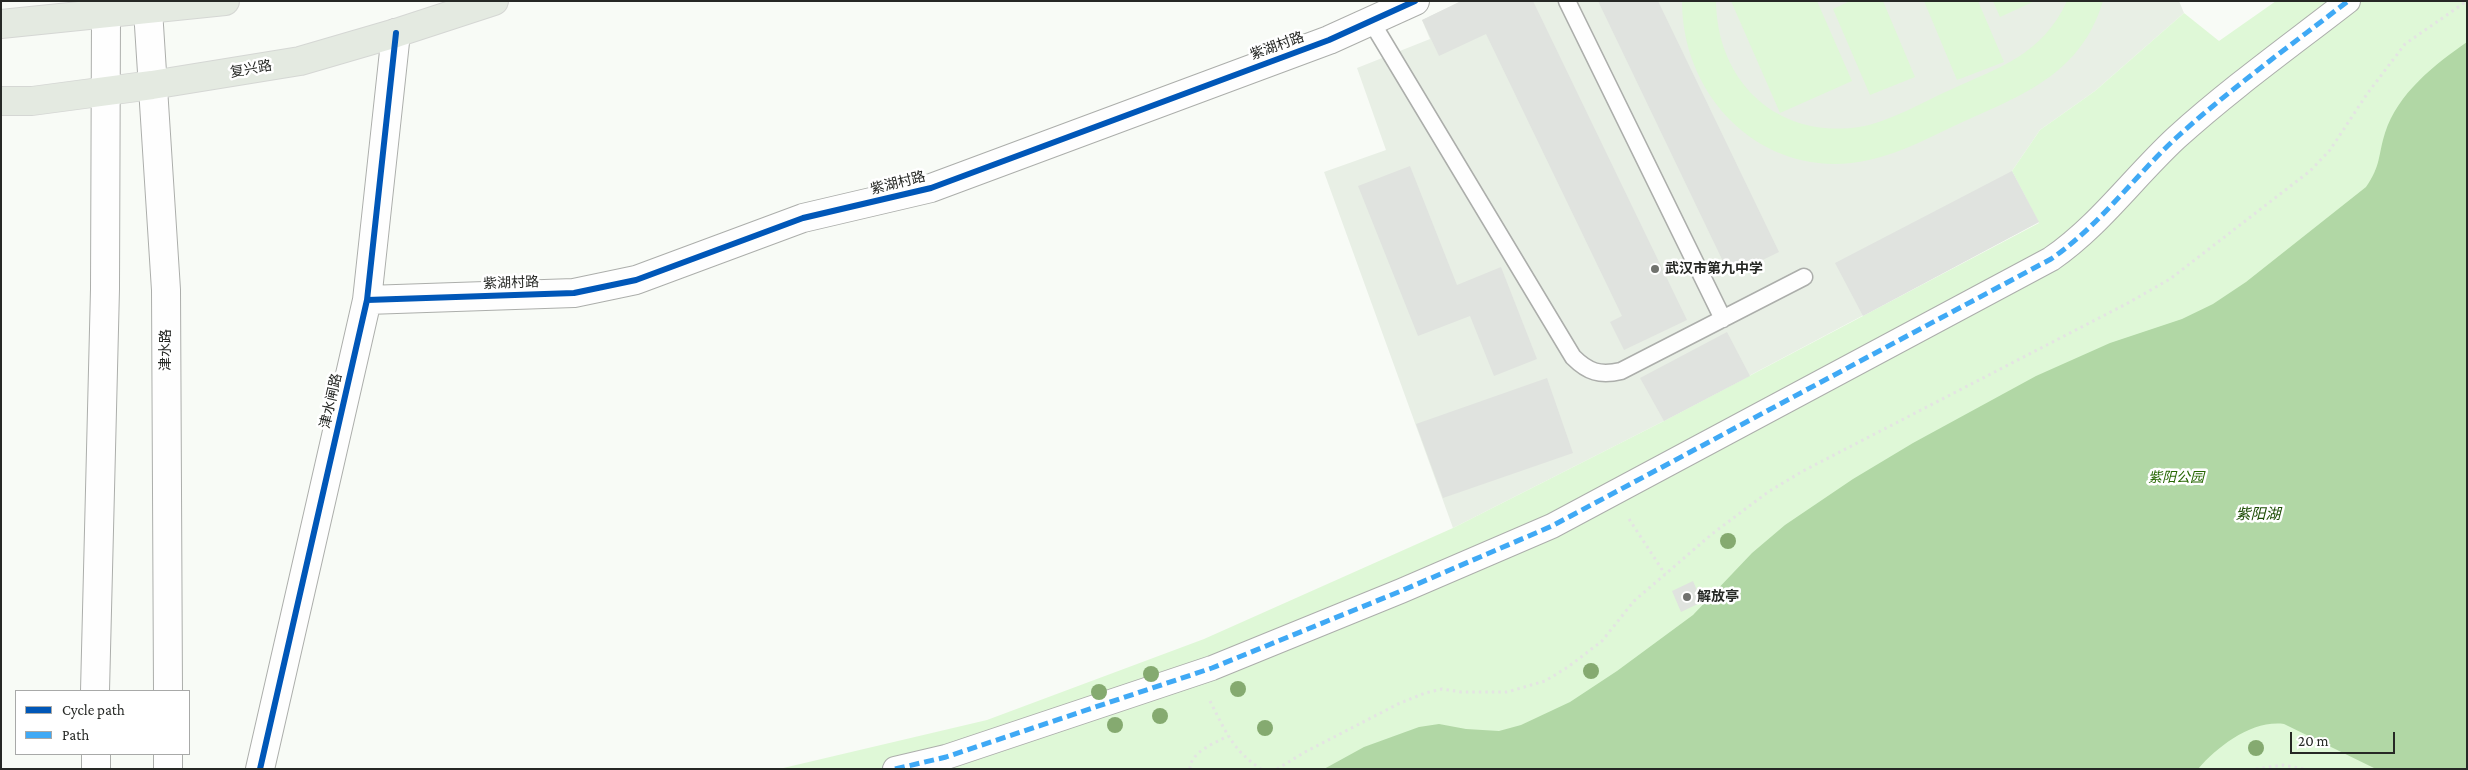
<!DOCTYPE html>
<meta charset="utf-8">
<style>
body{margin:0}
#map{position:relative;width:2468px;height:770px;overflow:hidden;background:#f8fbf6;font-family:"Crimson Pro",serif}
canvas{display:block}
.frame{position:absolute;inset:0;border:2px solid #262825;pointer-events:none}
.legend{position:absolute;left:15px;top:690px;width:175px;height:65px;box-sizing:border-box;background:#fff;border:1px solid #a8a9a8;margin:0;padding:6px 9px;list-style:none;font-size:15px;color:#262825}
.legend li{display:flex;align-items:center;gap:10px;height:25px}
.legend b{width:25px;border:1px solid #a8a9a8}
.scale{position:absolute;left:2290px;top:732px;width:105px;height:22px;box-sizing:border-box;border:2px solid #262825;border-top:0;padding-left:6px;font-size:15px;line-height:18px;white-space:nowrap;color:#262825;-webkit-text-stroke:4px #fff;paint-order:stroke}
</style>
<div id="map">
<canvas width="2468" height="770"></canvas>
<div class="frame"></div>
<ul class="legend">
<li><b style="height:6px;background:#0057b8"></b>Cycle path</li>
<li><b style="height:6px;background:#3fa9f5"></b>Path</li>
</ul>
<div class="scale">20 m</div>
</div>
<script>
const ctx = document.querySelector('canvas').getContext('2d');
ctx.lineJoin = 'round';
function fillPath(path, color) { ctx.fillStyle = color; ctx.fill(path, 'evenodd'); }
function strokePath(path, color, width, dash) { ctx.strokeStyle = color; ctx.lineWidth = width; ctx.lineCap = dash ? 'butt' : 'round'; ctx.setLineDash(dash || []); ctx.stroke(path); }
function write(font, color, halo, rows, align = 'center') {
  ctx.font = font + ' "Crimson Pro","Noto Sans SC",serif'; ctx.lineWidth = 5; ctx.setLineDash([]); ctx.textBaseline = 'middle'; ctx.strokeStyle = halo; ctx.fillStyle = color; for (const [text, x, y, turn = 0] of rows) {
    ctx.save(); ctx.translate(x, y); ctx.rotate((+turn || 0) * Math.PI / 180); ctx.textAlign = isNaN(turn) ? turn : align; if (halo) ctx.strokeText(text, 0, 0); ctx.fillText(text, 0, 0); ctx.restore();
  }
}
const built = new Path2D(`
 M1462 1H2179L2184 13 2095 91 2040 130 2012 171 2039 222 1664 421 1453 528 1324 172 1386 150 1357 68 1430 39 1422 20Z`);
const green = new Path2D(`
 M1682 1H1716C1717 82 1777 139 1859 127 1890 122 1922 102 1950 90 2000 67 2042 55 2067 1H2103C2082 71 2028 93 1967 120 1935 134 1903 153 1869 160 1767 183 1682 101 1682 1Z
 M1731 1H1817L1852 81 1780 113Z
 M1850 1H1883L1915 77 1870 95 1833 9Z
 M1924 1H1978L2004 62 1957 80Z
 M1993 1H2035L2000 17Z
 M2276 1H2467V769H779L987 720 1204 639 1453 528 1664 421 2039 223 2012 171 2040 130 2095 91 2184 13 2219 41Z`);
const water = new Path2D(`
 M2467 42V769H2376L2284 724C2252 720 2218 746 2198 769H1324L1364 747 1419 727 1439 724 1466 729 1499 731 1521 725 1570 702 1617 671 1693 615 1752 553 1785 525 1853 479 1913 443 2036 376 2110 343 2182 319 2213 304 2246 282 2366 187C2381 166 2378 155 2385 133 2397 94 2435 64 2467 42Z`);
const building = new Path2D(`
 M1461 1H1533L1687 320 1624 350 1610 322 1622 316 1486 34 1439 56 1422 20Z
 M1598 1H1658L1779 252 1730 276Z
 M1410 166 1457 285 1501 267 1537 359 1494 376 1470 316 1418 336 1358 186Z
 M2012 171 2039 222 1863 316 1835 263Z
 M1727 332 1750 376 1664 421 1640 378Z
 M1547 378 1573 453 1443 498 1416 424Z
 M1693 581 1702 602 1681 612 1672 591Z`);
const path = new Path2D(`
 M1629 519 1665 574
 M1210 701C1225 730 1232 750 1261 769
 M1190 769C1190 752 1215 743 1228 736
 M1277 769 1305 752 1398 704 1425 693 1442 689 1461 692H1507L1545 681 1568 667 1602 641 1634 601 1712 534 1768 492 1803 471 2128 303 2170 279 2310 171 2330 150 2367 94 2405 44 2467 1
 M2256 769 2283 765 2304 769`);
const service = new Path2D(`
 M1567 1 1723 319
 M1371 21 1573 357C1588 372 1600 376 1621 371L1804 277`);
const pedestrian = new Path2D(`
 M895 769 946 757 1212 668 1401 591 1552 526 2051 259C2099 226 2133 178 2176 138 2230 89 2290 46 2348 1`);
const minor = new Path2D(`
 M367 300 574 293 636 280 803 218 931 188 1329 40 1415 1
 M260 769 367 300 396 33`);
const secondary = new Path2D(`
 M148 10 166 290 168 691
 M95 691 105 289 106 15
 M96 754V769
 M168 754V769`);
const primary = new Path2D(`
 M1 24 225 1
 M1 101H32L152 85 300 61 396 33 494 1`);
const quiet = new Path2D(`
 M895 769 946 757 1212 668 1401 591 1552 526 2051 259C2099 226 2133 178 2176 138 2230 89 2290 46 2348 1`);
const cycleway = new Path2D(`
 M367 300 574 293 636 280 803 218 931 188 1329 40 1415 1
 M260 769 367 300 396 33`);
const trees = [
 [1728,541],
 [1591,671],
 [1151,674],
 [1238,689],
 [1099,692],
 [1160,716],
 [1115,725],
 [1265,728],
 [2256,748]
];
const markers = [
 [1655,269,5,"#70726e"],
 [1687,597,5,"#70726e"]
];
const streetNames = [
 ["紫湖村路",1277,46,-20],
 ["复兴路",251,69,-10],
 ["紫湖村路",898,183,-14],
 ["紫湖村路",511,283,-2],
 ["津水路",166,350,-90],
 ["津水闸路",331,401,-77]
];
const poiNames = [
 ["武汉市第九中学",1665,269],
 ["解放亭",1697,597]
];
const parkNames = [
 ["紫阳公园",2176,478]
];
const waterNames = [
 ["紫阳湖",2258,514]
];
fillPath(built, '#e8efe5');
fillPath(green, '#dff8d7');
fillPath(water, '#b1d7a5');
fillPath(building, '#e0e3df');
strokePath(service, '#acaeab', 19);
strokePath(pedestrian, '#acaeab', 26);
strokePath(minor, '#acaeab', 30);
strokePath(secondary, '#acaeab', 30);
strokePath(primary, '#d5d7d4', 30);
strokePath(path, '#e4e4e3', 3, [2.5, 4]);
strokePath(service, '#fefefe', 16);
strokePath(pedestrian, '#fefefe', 24);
strokePath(minor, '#fefefe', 28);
strokePath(secondary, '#fefefe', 28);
strokePath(primary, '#e4eae1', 28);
strokePath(quiet, '#3fa9f5', 5, [10, 5]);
strokePath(cycleway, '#0057b8', 6);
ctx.fillStyle = '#85aa70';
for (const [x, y] of trees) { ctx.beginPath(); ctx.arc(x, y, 8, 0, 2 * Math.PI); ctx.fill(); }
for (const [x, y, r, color] of markers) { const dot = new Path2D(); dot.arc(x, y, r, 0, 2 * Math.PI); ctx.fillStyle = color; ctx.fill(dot); strokePath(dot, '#fff', 2); }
write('14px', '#262825', '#fff', streetNames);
write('bold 14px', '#262825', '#fff', poiNames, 'left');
write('italic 14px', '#276703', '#fff', parkNames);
write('italic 15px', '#1c4c04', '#fff', waterNames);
</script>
